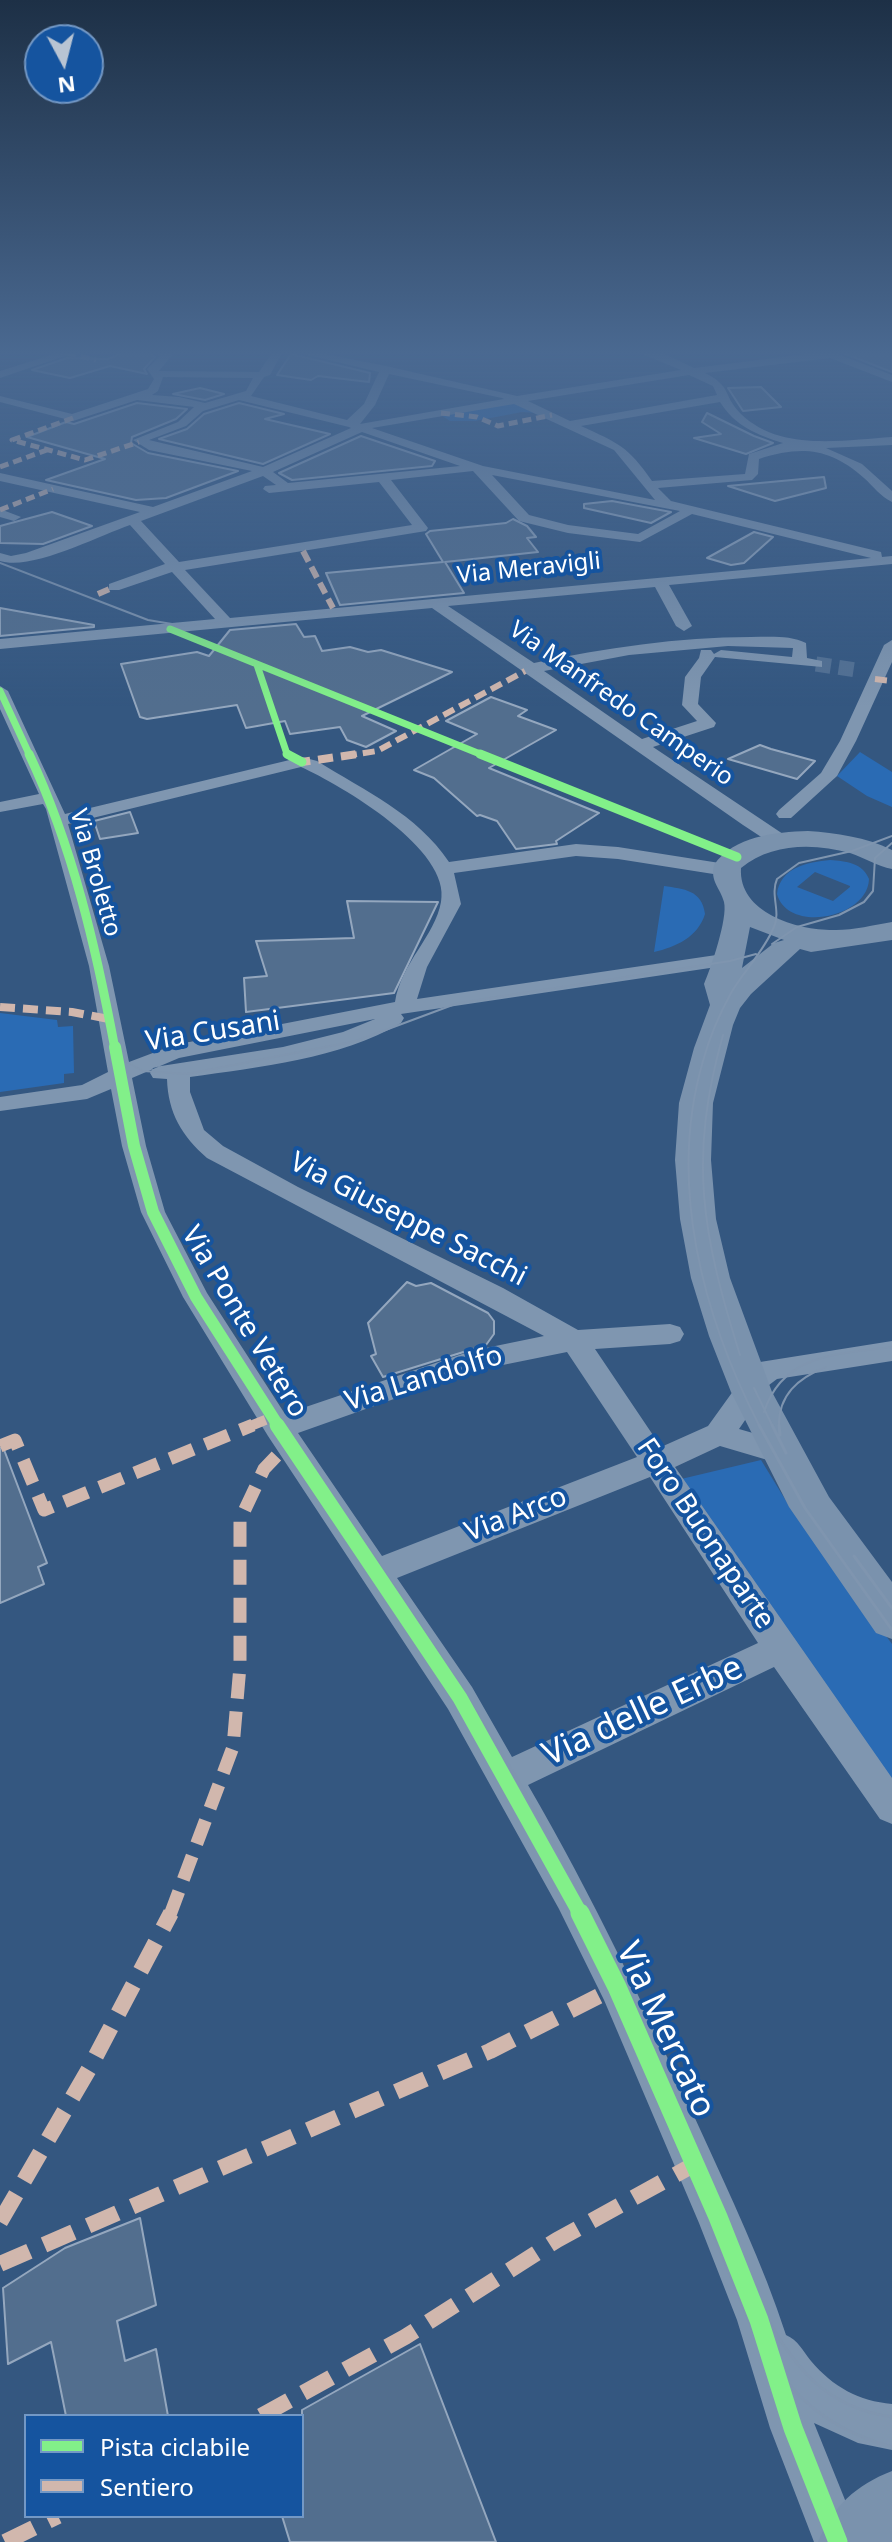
<!DOCTYPE html>
<style>
body{margin:0}
#map{position:relative;width:892px;height:2542px;overflow:hidden;background:#345780;font-family:"Noto Sans",sans-serif}
canvas{display:block}
.legend{position:absolute;left:24px;top:2414px;width:280px;height:104px;box-sizing:border-box;background:#15549f;border:2px solid #7398c5;margin:0;padding:10px 14px;list-style:none;font-size:24px;color:#fff}
.legend li{display:flex;align-items:center;gap:16px;height:40px}
.legend b{width:40px;border:2px solid #7398c5}
.north{position:absolute;left:24px;top:24px;width:80px;height:80px;box-sizing:border-box;background:#15549f;border:2px solid #7398c5;border-radius:50%;rotate:173deg;font-size:22px;font-weight:700;line-height:32px;text-align:center;color:#fff}
.north::after{content:'';display:block;margin:auto;width:28px;height:36px;background:#b8c4d3;clip-path:polygon(50% 0,100% 100%,50% 72%,0 100%)}
</style>
<div id="map">
<canvas width="892" height="2542"></canvas>
<ul class="legend">
<li><b style="height:10px;background:#82f089"></b>Pista ciclabile</li>
<li><b style="height:10px;background:#d1b7ad"></b>Sentiero</li>
</ul>
<div class="north">N</div>
</div>
<script>
const ctx = document.querySelector('canvas').getContext('2d');
ctx.lineJoin = 'round';
function fillPath(path, color) { ctx.fillStyle = color; ctx.fill(path, 'evenodd'); }
function strokePath(path, color, width, dash) { ctx.strokeStyle = color; ctx.lineWidth = width; ctx.lineCap = dash ? 'butt' : 'round'; ctx.setLineDash(dash || []); ctx.stroke(path); }
function write(font, color, halo, rows, align = 'center') {
  ctx.font = font + ' "Noto Sans",sans-serif'; ctx.lineWidth = 8; ctx.setLineDash([]); ctx.textBaseline = 'middle'; ctx.strokeStyle = halo; ctx.fillStyle = color; for (const [text, x, y, turn = 0] of rows) {
    ctx.save(); ctx.translate(x, y); ctx.rotate((+turn || 0) * Math.PI / 180); ctx.textAlign = isNaN(turn) ? turn : align; if (halo) ctx.strokeText(text, 0, 0); ctx.fillText(text, 0, 0); ctx.restore();
  }
}
const green = new Path2D(`
 M513 403 537 413 522 412 475 421H450L439 414Z
 M860 752 892 772V807L867 796 837 776Z
 M830 860C846 861 863 863 869 879 868 918 788 934 777 894 780 868 807 862 830 860ZM815 872 850 886V887L833 901 797 887Z
 M664 886C684 889 702 890 705 914 698 937 676 947 654 952Z
 M0 1013 57 1020 58 1027 73 1026 74 1073 64 1074V1083L0 1092Z
 M761 1460 791 1509 892 1644V1785L677 1480Z`);
const building = new Path2D(`
 M127 351H147L155 357 144 369 147 374 110 366 70 378 32 370 67 358 108 359Z
 M838 351H892V372Z
 M291 354 370 373 369 382 318 376 311 380 277 375Z
 M761 387 781 407 743 411 728 388Z
 M200 388 224 394 205 400 173 394Z
 M137 403 187 409 176 419 132 437 131 443 148 453 238 471 166 498 136 500 46 480 105 459 27 437 66 422 74 424Z
 M239 403 284 414 265 419 330 434 263 464 159 439 187 429 204 414Z
 M707 413 754 436 773 443 746 454 694 438 721 434 702 422Z
 M361 436 435 461 432 466 292 480 279 473Z
 M824 477 826 488 775 501 728 486Z
 M612 501 671 512 651 523 584 508V504Z
 M52 512 92 526 43 544 0 543V526Z
 M513 519 527 526 536 537 527 538 538 552 445 562 464 593 340 605 326 573 443 562 426 534 430 531 506 523Z
 M754 532 773 537 744 563 731 565 707 558Z
 M0 608 94 625V627L0 636Z
 M296 624 304 637 315 636 322 651 350 647 368 652 381 650 452 672 362 716 396 731 366 747 347 740 340 727 290 734 285 721 246 728 237 705 147 719 140 717 121 664 197 652 209 656 230 630Z
 M491 697 527 710 518 716 556 730 489 768 599 813 556 841 557 844 516 849 497 821 480 815 477 816 434 778 414 770 477 734 446 721Z
 M760 745 771 749 815 761 797 779 728 759Z
 M130 812 138 833 100 839 94 821Z
 M347 901 438 902 394 993 246 1012 244 978 267 976 256 941 354 938Z
 M407 1282 416 1286 431 1283 488 1313 494 1321V1334L486 1345 383 1377 371 1356 376 1354 368 1323Z
 M3 1447 47 1563 38 1567 44 1584 0 1603V1448Z
 M140 2218 156 2305 117 2321 125 2361 156 2349 168 2416H66L51 2342 8 2364 3 2288 65 2248Z
 M420 2344 496 2542H290L282 2516H302V2410Z`);
const streetTunnel = new Path2D(`
 M816 664 856 670`);
const street = new Path2D(`
 M64 351H79L0 378V371Z
 M150 351H165L172 355 159 371 259 372 273 351H283L270 375 264 377 251 396 347 420 364 404 379 372 291 351H310L386 366 517 396 681 370 635 351 665 354 694 368 830 351 892 375V382L830 358 705 373C733 387 722 395 741 414 780 452 843 440 892 437V445L826 448 862 464 892 491V502C881 497 873 486 864 478 829 447 800 446 759 459L758 474 752 480 658 488 671 501 881 552 882 557 892 556V564L669 585 692 626 684 631 676 626 655 587 448 606 534 663C606 648 677 637 751 637 769 637 790 635 806 643L807 658 822 661V667L715 657 701 677 698 704 716 723 714 727 653 747 789 838 791 842 789 846H775L743 825 432 608 0 649V639L215 619 172 572 119 590H109V584L165 564 130 525C98 536 32 571 0 561V553L11 556 26 553 140 512 0 481V473L153 507 252 471 149 450 133 440 178 422 194 407 137 400 73 421 0 402V396L72 414 148 389 154 379 147 369 160 356ZM389 374 502 398 504 399 360 424 375 405ZM689 375 713 386 717 395 570 421 528 401ZM163 377 253 378 246 391 205 403 179 397 152 395 158 391ZM239 400 349 427 351 428 263 467 149 440 186 426 203 411ZM720 402C735 426 757 435 783 443L749 454 745 474 652 481C628 446 618 443 581 426ZM514 404 614 450 655 500 483 466 372 428ZM362 432 460 466 288 483 273 472ZM473 471 519 521 568 533 640 542 692 514 871 558 230 618 185 570 426 531 428 528 391 480ZM492 475 680 511 638 534 568 525 529 515ZM263 476 276 485 265 486 263 489 269 493 379 482 412 525 179 562 141 521ZM728 646 793 648 792 657 721 650 714 654 711 650H701L699 658 685 677 682 705 697 721 642 739 544 671 629 655Z
 M0 509 21 517 14 521 0 517Z
 M892 640V662L856 741 837 776 791 818H779L776 814 779 810 821 773 840 741 884 645Z
 M0 686 8 691 65 814 302 757 317 761C365 791 417 814 449 862L576 844 618 847 726 864 736 870 726 876 618 859 576 856 454 873 461 904 427 967 417 999 730 953 740 959 730 965 401 1014 404 1018 401 1023C340 1059 259 1067 190 1077V1092L204 1130 223 1146 298 1187 503 1288 578 1330 670 1324 680 1327 684 1334 680 1341 670 1344 595 1349 661 1447 708 1426 749 1369 760 1362 892 1341V1361L777 1379 769 1385 739 1429 791 1444 796 1452 791 1460 781 1464 720 1446 675 1467 892 1778V1824L880 1819 774 1667 528 1785C593 1897 646 2009 699 2127 730 2195 763 2264 786 2335 798 2340 803 2351 811 2361 833 2387 859 2401 892 2404V2450L858 2443 814 2423 862 2542H814L770 2428 737 2320 699 2223 604 2000 559 1909 448 1709 268 1436 183 1297 141 1212 122 1146 111 1089 87 1099 0 1111V1097L82 1085 108 1072 89 966 46 809 43 804 0 812V802L39 794 0 709ZM301 767C341 785 452 850 441 902 435 936 401 963 395 1002L174 1045 129 1062 109 966 68 824ZM375 1019 343 1032 283 1047 161 1066 153 1068 150 1073 153 1078 167 1079C168 1113 182 1136 207 1158L544 1336 471 1351 285 1414 207 1293 165 1212 146 1146 132 1078 179 1058ZM567 1352 637 1457 382 1556 298 1433 473 1371ZM650 1477 758 1643 512 1757 472 1687 397 1578Z`);
const secondary = new Path2D(`
 M808 831C836 833 866 837 892 850V869C877 866 865 858 850 853 814 843 771 843 741 868 738 914 800 931 836 930 854 930 874 925 892 922V940L811 952 800 949 796 943 800 949 751 994 740 1008 733 1025 713 1103 711 1160 716 1219 730 1278 772 1392 829 1497 892 1582V1639L876 1633 789 1507 731 1392 709 1336 691 1278 680 1219 675 1160 679 1103 694 1048 710 1005 704 984C711 968 728 918 724 902 720 887 710 882 714 865 734 836 775 832 808 831ZM750 927 784 940 774 943 742 968Z
 M892 2471V2542H818C833 2506 856 2485 892 2471Z`);
const tramFar1 = new Path2D(`
 M0 376 77 351
 M0 563 148 620 184 626 892 559
 M0 698 52 813 94 965 135 1174 158 1235 205 1325 270 1427
 M772 944 797 927 839 915 864 902 873 891 875 858 892 843
 M723 1035C688 1159 702 1234 740 1355
 M111 1044 125 1061 143 1071 187 1074 356 1041 458 1003 730 961 756 954
 M754 1388 773 1427
 M764 1412C783 1353 839 1354 892 1347
 M760 1427C703 1317 667 1184 703 1061 709 1039 720 1013 731 993 744 971 764 951 774 927 781 911 770 895 777 879L799 863 852 851 892 836
 M779 1427C778 1395 798 1378 826 1367`);
const tram = new Path2D(`
 M269 1425C364 1567 467 1706 546 1858 627 2015 691 2181 759 2345 796 2400 828 2429 892 2447
 M759 1425 805 1508 892 1630
 M772 1425 786 1453
 M779 1425 780 1435
 M348 1519C436 1648 523 1778 593 1917 658 2045 708 2181 764 2313 796 2369 825 2407 892 2417
 M854 1556 892 1608`);
const quietFar5 = new Path2D(`
 M67 353 96 360
 M441 413 477 417 498 426 552 415
 M73 418 12 440 85 460 139 442
 M0 467 47 450
 M0 510 53 489`);
const quietFar4 = new Path2D(`
 M303 551 333 608
 M98 594 114 587
 M875 679 892 681
 M345 756 377 751 525 671`);
const quietFar3 = new Path2D(`
 M296 759 302 762 358 754
 M0 1007 72 1012 109 1019`);
const quietFar2 = new Path2D(`
 M248 1427 270 1418`);
const quietFar1 = new Path2D(`
 M0 1446 15 1440 44 1510 253 1425
 M170 1915 233 1747 240 1666V1520L264 1469 288 1444`);
const quiet = new Path2D(`
 M0 2222 89 2069 171 1913
 M0 2264 490 2051 617 1987
 M261 2416 405 2337 557 2240 695 2164
 M5 2542 58 2516`);
const cyclewayFar4 = new Path2D(`
 M170 629 485 756
 M257 665 287 754 290 756
 M0 691 30 756`);
const cyclewayFar3 = new Path2D(`
 M29 754C73 847 96 948 115 1049
 M287 754 302 762
 M480 754 737 857`);
const cyclewayFar2 = new Path2D(`
 M115 1047 134 1146 153 1212 196 1297 279 1427`);
const cyclewayFar1 = new Path2D(`
 M277 1425 460 1698 581 1915`);
const cycleway = new Path2D(`
 M580 1913 617 1987 718 2217 759 2320 793 2428 838 2542`);
const farStreetnames = [
 ["Via Meravigli",529,569,-6],
 ["Via Manfredo Camperio",621,704,35],
 ["Via Broletto",95,873,74]
];
const streetNames = [
 ["Via Cusani",213,1032,-9],
 ["Via Giuseppe Sacchi",408,1220,27],
 ["Via Ponte Vetero",244,1322,59],
 ["Via Landolfo",424,1379,-17],
 ["Via Arco",516,1515,-21],
 ["Foro Buonaparte",705,1534,56]
];
const nearStreetnames = [
 ["Via delle Erbe",643,1712,-25],
 ["Via Mercato",665,2030,65]
];
fillPath(green, '#2a6bb4');
fillPath(building, '#526e8e');
strokePath(building, '#94a7be', 2);
strokePath(streetTunnel, '#527093', 15, [15, 8]);
fillPath(street, '#7f96b0');
fillPath(secondary, '#7a92ad');
strokePath(tramFar1, '#7f95af', 2);
strokePath(tram, '#7f95af', 3);
strokePath(quietFar5, '#d1b7ad', 5, [9, 5]);
strokePath(quietFar4, '#d1b7ad', 6, [12, 6]);
strokePath(quietFar3, '#d1b7ad', 8, [15, 8]);
strokePath(quietFar2, '#d1b7ad', 10, [19, 10]);
strokePath(quietFar1, '#d1b7ad', 13, [25, 13]);
strokePath(quiet, '#d1b7ad', 16, [32, 16]);
strokePath(cyclewayFar4, '#82f089', 7);
strokePath(cyclewayFar3, '#82f089', 9);
strokePath(cyclewayFar2, '#82f089', 12);
strokePath(cyclewayFar1, '#82f089', 15);
strokePath(cycleway, '#82f089', 19);
const sky = ctx.createLinearGradient(0, 0, 0, 707);
sky.addColorStop(0, '#1d3046');
sky.addColorStop(0.5, '#4a6991');
sky.addColorStop(1, '#4a699100');
ctx.fillStyle = sky;
ctx.fillRect(0, 0, 892, 707);
write('24px', '#fff', '#15549f', farStreetnames);
write('28px', '#fff', '#15549f', streetNames);
write('34px', '#fff', '#15549f', nearStreetnames);
</script>
